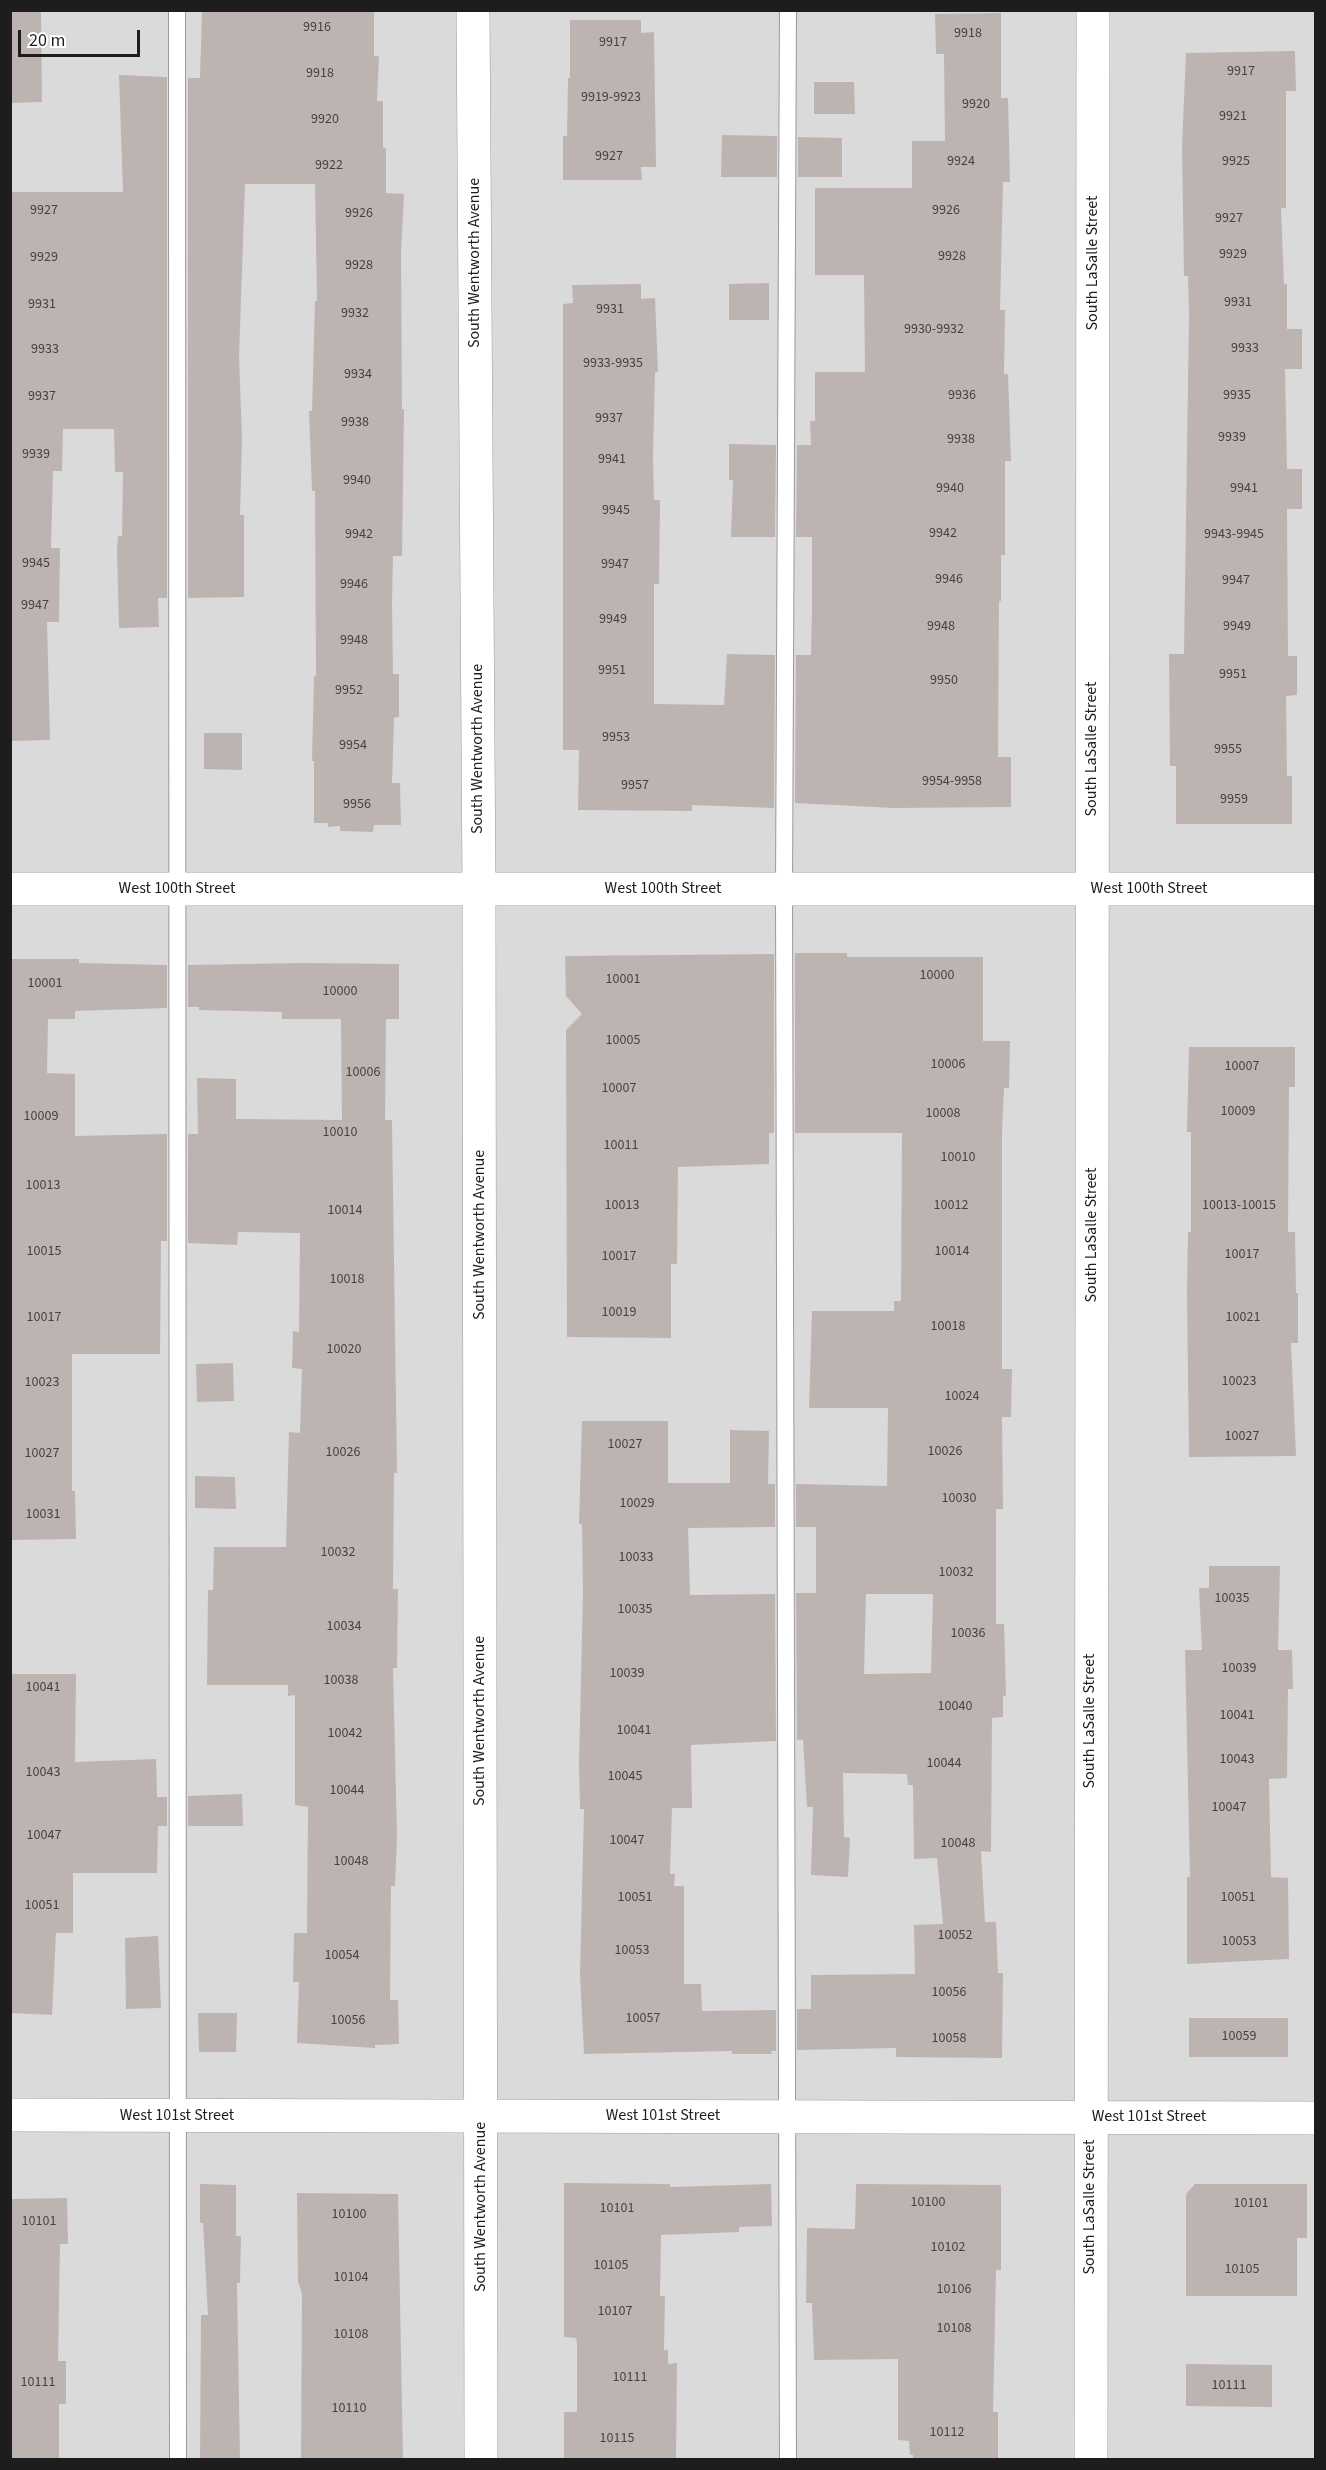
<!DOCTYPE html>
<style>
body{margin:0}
#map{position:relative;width:1326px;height:2470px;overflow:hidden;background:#ede9e4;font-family:"Source Sans 3",sans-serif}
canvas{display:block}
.frame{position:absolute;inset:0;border:12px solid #1d1d1d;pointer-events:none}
.scale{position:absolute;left:18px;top:30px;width:122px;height:27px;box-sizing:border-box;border:3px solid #1d1d1d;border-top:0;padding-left:8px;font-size:18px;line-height:21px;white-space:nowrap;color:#1d1d1d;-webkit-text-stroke:4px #fff;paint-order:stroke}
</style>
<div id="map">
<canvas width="1326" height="2470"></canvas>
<div class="frame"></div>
<div class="scale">20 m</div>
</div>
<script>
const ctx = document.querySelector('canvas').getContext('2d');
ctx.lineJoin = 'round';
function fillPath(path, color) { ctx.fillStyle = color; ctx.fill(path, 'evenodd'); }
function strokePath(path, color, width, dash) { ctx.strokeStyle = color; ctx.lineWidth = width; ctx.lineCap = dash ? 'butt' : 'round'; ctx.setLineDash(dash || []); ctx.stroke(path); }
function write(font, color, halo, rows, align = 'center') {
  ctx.font = font + ' "Source Sans 3",sans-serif'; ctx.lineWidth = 5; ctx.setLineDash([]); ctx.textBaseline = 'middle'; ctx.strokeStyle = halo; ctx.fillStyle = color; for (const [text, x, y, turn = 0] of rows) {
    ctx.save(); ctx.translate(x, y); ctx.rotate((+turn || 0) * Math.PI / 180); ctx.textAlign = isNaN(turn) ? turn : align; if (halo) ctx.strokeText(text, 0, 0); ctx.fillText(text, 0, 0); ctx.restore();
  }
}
const residential = new Path2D(`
 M11 11H1315V2459H11Z`);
const building = new Path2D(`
 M10 10H41L42 102 10 103Z
 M202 10H374V56H379L377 101H383V148H386V193L404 194 401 252 402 409H404L402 556H393L392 604 393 674H399V717L394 718 392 783H400L401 825H374L373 832 340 831V826L328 827V823H314V761H312L314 676H316L315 491H312L309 411H312L315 301H317L315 184H245L239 356 242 440 240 515H244V597L188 598V78H200Z
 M1001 13V98H1008L1010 182H1003L1000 310H1005L1004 374H1008L1011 461H1005V555H1001V601H999L998 757H1011V807L893 808 795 803 796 655H811L812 609V537H796L797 445H811L810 421H815V372H865L864 275H815V188H912V141H945L944 54H936L935 14Z
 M570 20H641V33L654 32 656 167H641L642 180H563V136H567L568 78H570Z
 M1295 51 1296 91H1286V208H1281L1284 284H1287V329H1302V369H1285L1287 469H1302V509H1287L1288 656H1297V695L1286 696 1287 776H1292V824H1176V766H1170L1169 654H1184L1189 315 1188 276H1184L1182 146 1186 53Z
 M119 75 167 77V598H158L159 627 119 628 117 549 118 536H122L123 472H115L114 429H63L62 471H53L51 548H60L59 622H47L50 740 10 741V192H123Z
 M814 82H854L855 114H814Z
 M722 135 777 136V177H721Z
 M798 137 842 138V177H798Z
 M769 283V320H729V284Z
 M641 284V299L655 298 658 372H655L653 457 654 500H660L659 584H654V704L724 705 727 654 775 655 774 808 692 805V811L578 810 579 750H563V304L573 303 572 285Z
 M729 444 776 445 775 537H731L733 480H729Z
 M204 733H242V770L204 769Z
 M795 953H847V957H983V1041H1010L1009 1088H1004L1002 1133V1369H1012L1011 1417H1002L1003 1509H996V1624H1004L1006 1696H1003V1717L992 1718 991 1852 981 1851 985 1922H996L998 1973H1003L1002 2058 896 2057V2048L797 2050V2009H811V1975L915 1974 914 1925 943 1924 937 1858 914 1859 913 1785H908L907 1774 843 1773 844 1837 850 1838 848 1877 811 1875 813 1807H807L803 1740H797L796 1593H816V1527H796V1484L887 1486 888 1408H809L812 1311H894V1301H901L902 1133H795ZM866 1594H933L931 1673 864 1674Z
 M774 954V1133H769V1164L678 1167 677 1264H671V1338L567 1337 566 1030 582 1014 566 996 565 956Z
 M10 959H79V963L167 965V1008L75 1011V1019H48L47 1073 75 1074V1136L167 1134V1241H161L160 1354H72V1491H75L76 1539 10 1540Z
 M303 963 399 964V1019H386L385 1120H392L397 1473H394L393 1589H398L397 1668H393L397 1837 395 1886H391L390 2000H398L399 2044 375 2045V2048L297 2043 299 1982H293L294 1933H307L308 1807 295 1805V1695L288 1696V1685H207L208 1590H213L214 1547H286L289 1432 300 1433 302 1369 292 1368 293 1331 299 1332 300 1233 238 1232 237 1245 188 1243V1134H198L197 1078 236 1079V1119L342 1120 341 1019H282V1012L199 1010V1007H188V965Z
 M1189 1047H1295V1087H1289L1288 1232H1295L1296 1293H1298V1343H1291L1296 1456 1189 1457 1187 1292 1188 1232H1191V1132H1187Z
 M233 1363 234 1401 197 1402 196 1364Z
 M582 1421H668V1483H730V1430L769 1431 768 1484H775V1527L688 1528 690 1595 775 1594 776 1741 691 1745 692 1808H672L670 1874H675L674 1886H684V1984H701L702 2011 776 2010V2051H771L772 2054H732V2051L584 2054 580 1974 584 1809H580L579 1764 583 1593 582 1524H579Z
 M195 1476 235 1477 236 1509 195 1508Z
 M1209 1566H1280L1278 1650H1292L1293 1689H1288L1287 1778 1269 1779 1271 1877 1288 1878 1289 1959 1187 1964V1877H1190L1185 1650H1202L1199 1588H1209Z
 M10 1674H76L75 1762 156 1759 157 1797H167V1826H158L157 1873H73V1933H56L52 2015 10 2013Z
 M242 1794 243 1826H188V1796Z
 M158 1936 161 2008 126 2009 125 1938Z
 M198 2013H237L236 2052H199Z
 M1189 2018H1288V2057H1189Z
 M564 2183 670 2184V2187L771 2184 772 2226 739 2227V2232L661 2235 660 2296H665L664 2350H668V2364L677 2363 676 2460H564V2412H577V2344L576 2338 564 2337Z
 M200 2184 236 2185V2236H241L240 2283H237L240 2460H200L201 2315H208L203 2223H200Z
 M856 2184 1001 2185V2270H996L993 2412H998V2460H913V2455H910L909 2441 898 2440V2359L814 2360 812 2303H806L807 2228 855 2229Z
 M1195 2184H1307V2238H1297V2296H1186V2194Z
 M297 2193 398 2194 403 2460H301L302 2293 298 2282Z
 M67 2198 68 2244H60L58 2361H66V2404H59V2460H10V2199Z
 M1186 2364 1272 2365V2407L1186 2406Z`);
const service = new Path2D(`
 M177 10 178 2460
 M788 10 784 889 788 2460`);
const minor = new Path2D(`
 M10 889H1316
 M10 2115 1316 2118
 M1091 2460 1093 10`);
const tertiary = new Path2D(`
 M473 10 479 889 481 2460`);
const numberNames = [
 ["9916",317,28],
 ["9918",968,34],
 ["9917",613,43],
 ["9917",1241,72],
 ["9918",320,74],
 ["9919-9923",611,98],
 ["9920",976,105],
 ["9921",1233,117],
 ["9920",325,120],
 ["9927",609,157],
 ["9924",961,162],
 ["9925",1236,162],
 ["9922",329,166],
 ["9927",44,211],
 ["9926",946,211],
 ["9926",359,214],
 ["9927",1229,219],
 ["9929",1233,255],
 ["9928",952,257],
 ["9929",44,258],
 ["9928",359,266],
 ["9931",1238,303],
 ["9931",42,305],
 ["9931",610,310],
 ["9932",355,314],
 ["9930-9932",934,330],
 ["9933",1245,349],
 ["9933",45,350],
 ["9933-9935",613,364],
 ["9934",358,375],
 ["9936",962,396],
 ["9935",1237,396],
 ["9937",42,397],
 ["9937",609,419],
 ["9938",355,423],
 ["9939",1232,438],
 ["9938",961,440],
 ["9939",36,455],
 ["9941",612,460],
 ["9940",357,481],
 ["9940",950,489],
 ["9941",1244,489],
 ["9945",616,511],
 ["9942",943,534],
 ["9942",359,535],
 ["9943-9945",1234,535],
 ["9945",36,564],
 ["9947",615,565],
 ["9946",949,580],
 ["9947",1236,581],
 ["9946",354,585],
 ["9947",35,606],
 ["9949",613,620],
 ["9948",941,627],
 ["9949",1237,627],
 ["9948",354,641],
 ["9951",612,671],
 ["9951",1233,675],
 ["9950",944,681],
 ["9952",349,691],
 ["9953",616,738],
 ["9954",353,746],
 ["9955",1228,750],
 ["9954-9958",952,782],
 ["9957",635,786],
 ["9959",1234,800],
 ["9956",357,805],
 ["10000",937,976],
 ["10001",623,980],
 ["10001",45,984],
 ["10000",340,992],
 ["10005",623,1041],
 ["10006",948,1065],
 ["10007",1242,1067],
 ["10006",363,1073],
 ["10007",619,1089],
 ["10009",1238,1112],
 ["10008",943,1114],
 ["10009",41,1117],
 ["10010",340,1133],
 ["10011",621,1146],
 ["10010",958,1158],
 ["10013",43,1186],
 ["10013",622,1206],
 ["10012",951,1206],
 ["10013-10015",1239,1206],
 ["10014",345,1211],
 ["10015",44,1252],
 ["10014",952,1252],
 ["10017",1242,1255],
 ["10017",619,1257],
 ["10018",347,1280],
 ["10019",619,1313],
 ["10017",44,1318],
 ["10021",1243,1318],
 ["10018",948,1327],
 ["10020",344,1350],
 ["10023",1239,1382],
 ["10023",42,1383],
 ["10024",962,1397],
 ["10027",1242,1437],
 ["10027",625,1445],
 ["10026",945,1452],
 ["10026",343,1453],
 ["10027",42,1454],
 ["10030",959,1499],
 ["10029",637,1504],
 ["10031",43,1515],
 ["10032",338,1553],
 ["10033",636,1558],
 ["10032",956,1573],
 ["10035",1232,1599],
 ["10035",635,1610],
 ["10034",344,1627],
 ["10036",968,1634],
 ["10039",1239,1669],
 ["10039",627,1674],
 ["10038",341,1681],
 ["10041",43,1688],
 ["10040",955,1707],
 ["10041",1237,1716],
 ["10041",634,1731],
 ["10042",345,1734],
 ["10043",1237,1760],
 ["10044",944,1764],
 ["10043",43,1773],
 ["10045",625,1777],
 ["10044",347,1791],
 ["10047",1229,1808],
 ["10047",44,1836],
 ["10047",627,1841],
 ["10048",958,1844],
 ["10048",351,1862],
 ["10051",635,1898],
 ["10051",1238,1898],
 ["10051",42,1906],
 ["10052",955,1936],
 ["10053",1239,1942],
 ["10053",632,1951],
 ["10054",342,1956],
 ["10056",949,1993],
 ["10057",643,2019],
 ["10056",348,2021],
 ["10059",1239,2037],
 ["10058",949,2039],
 ["10100",928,2203],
 ["10101",1251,2204],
 ["10101",617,2209],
 ["10100",349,2215],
 ["10101",39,2222],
 ["10102",948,2248],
 ["10105",611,2266],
 ["10105",1242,2270],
 ["10104",351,2278],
 ["10106",954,2290],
 ["10107",615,2312],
 ["10108",954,2329],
 ["10108",351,2335],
 ["10111",630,2378],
 ["10111",38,2383],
 ["10111",1229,2386],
 ["10110",349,2409],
 ["10112",947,2433],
 ["10115",617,2439]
];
const streetNames = [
 ["South Wentworth Avenue",475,263,-90],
 ["South LaSalle Street",1093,263,-90],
 ["South Wentworth Avenue",478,749,-90],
 ["South LaSalle Street",1092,749,-90],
 ["West 100th Street",177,889],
 ["West 100th Street",663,889],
 ["West 100th Street",1149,889],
 ["South Wentworth Avenue",480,1235,-90],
 ["South LaSalle Street",1092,1235,-90],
 ["South Wentworth Avenue",480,1721,-90],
 ["South LaSalle Street",1090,1721,-90],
 ["West 101st Street",177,2116],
 ["West 101st Street",663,2116],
 ["West 101st Street",1149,2117],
 ["South Wentworth Avenue",481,2207,-90],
 ["South LaSalle Street",1090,2207,-90]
];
fillPath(residential, '#dbdada');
fillPath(building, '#bdb4b2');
strokePath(service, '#9a9a9a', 18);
strokePath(minor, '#9a9a9a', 34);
strokePath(tertiary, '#9a9a9a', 34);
strokePath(service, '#fff', 16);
strokePath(minor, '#fff', 33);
strokePath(tertiary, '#fff', 33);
write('14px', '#454342', null, numberNames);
write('16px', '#1d1d1d', '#fff', streetNames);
</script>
